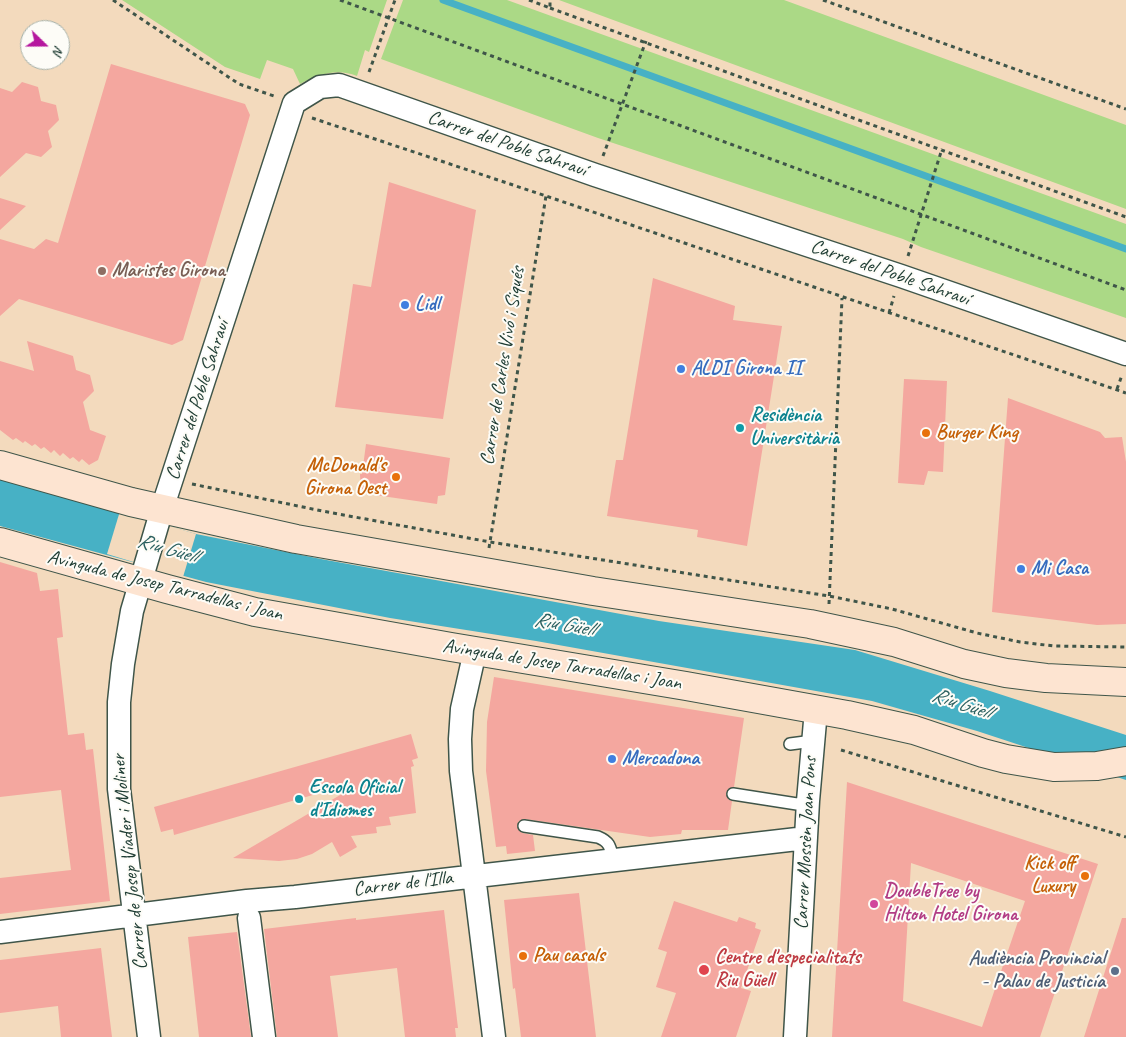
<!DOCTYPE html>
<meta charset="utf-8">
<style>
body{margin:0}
#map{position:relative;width:1126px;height:1037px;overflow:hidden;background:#f3dabd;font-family:Caveat,sans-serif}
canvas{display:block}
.north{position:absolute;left:20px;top:20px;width:50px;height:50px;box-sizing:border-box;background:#fdfcf7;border:1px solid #a4b0a9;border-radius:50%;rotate:112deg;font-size:14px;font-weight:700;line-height:20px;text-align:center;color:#1f3d34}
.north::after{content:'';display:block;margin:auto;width:18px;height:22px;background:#b5179e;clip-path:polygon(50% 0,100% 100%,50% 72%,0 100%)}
</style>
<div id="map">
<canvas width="1126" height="1037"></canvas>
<div class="north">N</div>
</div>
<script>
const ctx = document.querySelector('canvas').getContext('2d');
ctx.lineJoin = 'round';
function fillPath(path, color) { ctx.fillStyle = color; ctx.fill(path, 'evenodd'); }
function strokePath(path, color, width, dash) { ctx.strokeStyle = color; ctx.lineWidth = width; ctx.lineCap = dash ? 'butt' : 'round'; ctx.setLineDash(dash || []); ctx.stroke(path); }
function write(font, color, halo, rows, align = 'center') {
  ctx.font = font + ' Caveat,sans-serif'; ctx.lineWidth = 4; ctx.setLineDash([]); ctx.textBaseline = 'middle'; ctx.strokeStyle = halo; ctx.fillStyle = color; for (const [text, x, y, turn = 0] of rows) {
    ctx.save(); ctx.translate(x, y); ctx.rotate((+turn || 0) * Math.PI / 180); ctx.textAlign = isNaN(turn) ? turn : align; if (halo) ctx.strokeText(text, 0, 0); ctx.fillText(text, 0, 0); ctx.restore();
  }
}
const green = new Path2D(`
 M122 0H387L369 52 365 50 357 76C337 68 319 74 300 84L293 69 267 60 260 79 225 67Z
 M403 0H507L1126 224V318L921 247 903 239 598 138 381 59Z
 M559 0H784L1126 125V209Z`);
const water = new Path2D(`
 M0 478 196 534 321 559 659 621 855 650 990 691 1126 735V780L977 731 872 701 536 641 390 618 206 582 0 526Z`);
const pier = new Path2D(`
 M120 511 196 534 183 577 107 554Z`);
const stream = new Path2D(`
 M443 0 1126 249`);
const building = new Path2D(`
 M111 64 245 104 250 115 183 340 172 345 19 299 0 316V239L34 249 46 239 58 243Z
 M22 82 38 87 41 101 56 105 59 120 48 131 52 147 41 157 26 153 0 177V88L12 92Z
 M389 182 476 210 443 419 335 407 353 284 371 287Z
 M0 198 26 206 0 230Z
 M653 278 735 306 733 320 782 326 747 546 697 537 698 530 607 516 616 460H623Z
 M27 341 73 356 76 370 90 375 94 391 83 402 90 430 106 436 98 460 89 465 82 459 79 462 73 457 70 459 63 453 60 456 54 450 51 453 44 447 41 449 35 444 32 446 25 441 23 443 16 438 13 440 0 430V361L34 371Z
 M904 379 947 381 943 472 928 471 924 485 898 483Z
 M1008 398 1100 432 1105 438 1122 437 1126 462V624L1097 625 992 612Z
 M366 444 450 458 445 495 438 496 437 504 361 493 360 474H362Z
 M0 562 37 573 40 591 58 589 63 637 57 638 68 735 84 733 86 750 93 749 110 901 0 914V878L71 870 61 790 0 797Z
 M494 677 744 718 734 787 728 789 726 793 728 799 732 801 728 830H682L681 834 650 837 525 819 518 822 517 828 522 833 533 835 535 851 507 854 506 846 496 847 486 771 487 722Z
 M411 734 418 758 412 760 414 766 411 767 416 813 389 817 391 825 376 827 377 833 351 836 357 847 340 857 332 842 312 854 297 859 279 861 233 858 352 788 351 784 174 835 173 829 161 832 154 807Z
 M847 782 1098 864 1040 1037H832ZM911 863 1025 901 982 1027 903 1001Z
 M579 893 596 1037H521L515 988 513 989 504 900Z
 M674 901 737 922 739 917 756 923 755 928 761 930 741 988 751 991 736 1037H661L676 993 656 987 667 952 658 949Z
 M444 910 458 1028H455L456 1037H405L397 968 330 976 338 1037H277L264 929 356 918V920Z
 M1122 918H1126V1037H1084Z
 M237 932 251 1037H199L188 937Z
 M101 948 112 1037H61L58 1006 0 1013V960Z`);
const path = new Path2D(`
 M113 0 239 84 274 96
 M340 0 1126 290
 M529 0 550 8V0
 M823 0 1126 109
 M550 8 1126 217
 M369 72 395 0
 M312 118 546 196 1126 393
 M603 156 646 41
 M908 256 942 149
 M889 313 894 296
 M1117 389 1122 375
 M192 484 322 511 490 542 829 596 892 609 977 633 1020 642 1054 646 1126 647
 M489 548 546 196
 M829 604 842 298
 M841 750 1126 837`);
const lane = new Path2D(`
 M790 744 813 741
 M733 794 797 804 808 801
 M524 826 598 837C610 842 610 847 613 859`);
const street = new Path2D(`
 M475 651 462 709 460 739 461 771 494 1037
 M249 918 264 1037
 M0 932 247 901 295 897 806 838
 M149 1037 119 789V702L123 664 132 611 162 509 294 103 320 87 339 85 595 175 901 276 1126 354
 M795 1037 808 801 816 710`);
const secondary = new Path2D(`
 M0 465 131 502 296 539 593 591 810 624 894 642 964 664 1006 673 1046 678 1126 682
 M0 542 167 589 255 612 451 647 686 686 847 715 914 730 983 753 1006 759 1054 767 1097 766 1126 761`);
const markers = [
 [102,271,5,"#8d6e63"],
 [405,305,5,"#3f7fe0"],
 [681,369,5,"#3f7fe0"],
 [740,428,5,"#0f9aa8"],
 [926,433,5,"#e8710a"],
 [396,477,5,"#e8710a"],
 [1021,569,5,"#3f7fe0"],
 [612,759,5,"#3f7fe0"],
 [299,799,5,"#0f9aa8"],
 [1085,876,5,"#e8710a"],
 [874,904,5,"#d1479c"],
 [523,956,5,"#e8710a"],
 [704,970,6,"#e0444e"],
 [1115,971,5,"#5c6f8a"]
];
const streetNames = [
 ["Carrer del Poble Sahrauí",507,144,19],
 ["Carrer del Poble Sahrauí",890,273,19],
 ["Carrer de Carles Vivó i Siqués",503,366,-81],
 ["Carrer del Poble Sahrauí",198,400,-72],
 ["Avinguda de Josep Tarradellas i Joan",165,586,14],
 ["Avinguda de Josep Tarradellas i Joan",562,665,9],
 ["Carrer Mossèn Joan Pons",806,843,-87],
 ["Carrer de Josep Viader i Moliner",130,862,-96],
 ["Carrer de l'Illa",403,884,-7]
];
const educationNames = [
 ["Maristes Girona",112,271]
];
const shopNames = [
 ["Lidl",415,305],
 ["ALDI Girona II",691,369],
 ["Mi Casa",1031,569],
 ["Mercadona",622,759]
];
const cultureNames = [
 ["Residència",750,416],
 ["Universitària",750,439],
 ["Escola Oficial",309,788],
 ["d'Idiomes",309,811]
];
const foodNames = [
 ["Burger King",936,433],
 ["McDonald's",386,466,"right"],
 ["Girona Oest",386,489,"right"],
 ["Kick off",1075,864,"right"],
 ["Luxury",1075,887,"right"],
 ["Pau casals",533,956]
];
const hotelNames = [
 ["DoubleTree by",884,892],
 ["Hilton Hotel Girona",884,915]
];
const healthNames = [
 ["Centre d'especialitats",715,958],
 ["Riu Güell",715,981]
];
const serviceNames = [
 ["Audiència Provincial",1105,959],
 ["- Palau de Justicía",1105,982]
];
const waterNames = [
 ["Riu Güell",167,549,16],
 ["Riu Güell",564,625,10],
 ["Riu Güell",961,704,18]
];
fillPath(green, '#abd986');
fillPath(water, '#47b1c5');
fillPath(pier, '#f3dabd');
strokePath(stream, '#47b1c5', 7);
fillPath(building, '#f4a79f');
strokePath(lane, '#3f5549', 14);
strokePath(street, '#3f5549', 25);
strokePath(secondary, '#3f5549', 30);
strokePath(path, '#3f5549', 3, [4, 4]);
strokePath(lane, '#fff', 11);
strokePath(street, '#fff', 22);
strokePath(secondary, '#fde4d1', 28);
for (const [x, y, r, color] of markers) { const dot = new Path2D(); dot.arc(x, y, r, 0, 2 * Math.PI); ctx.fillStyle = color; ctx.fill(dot); strokePath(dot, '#fdfcf7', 2); }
write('20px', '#1f3d34', '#fdfcf7', streetNames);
write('bold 20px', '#785e54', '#fdfcf7', educationNames, 'left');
write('bold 20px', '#366cbe', '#fdfcf7', shopNames, 'left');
write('bold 20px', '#0d838f', '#fdfcf7', cultureNames, 'left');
write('bold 20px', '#c56008', '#fdfcf7', foodNames, 'left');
write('bold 20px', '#b23c85', '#fdfcf7', hotelNames, 'left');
write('bold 20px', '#be3a42', '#fdfcf7', healthNames, 'left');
write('bold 20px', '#4e5e75', '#fdfcf7', serviceNames, 'right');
write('italic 21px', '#2b6060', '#fdfcf7', waterNames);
</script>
